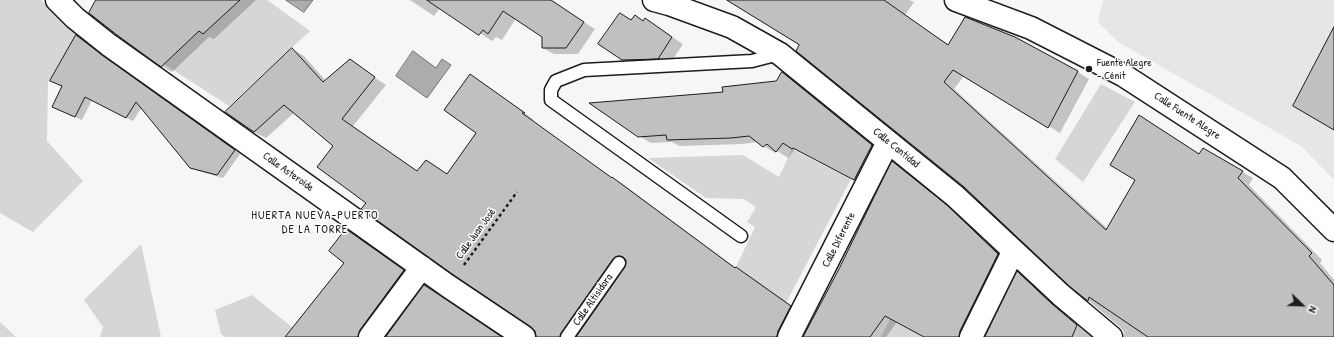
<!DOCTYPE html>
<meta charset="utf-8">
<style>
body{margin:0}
#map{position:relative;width:1334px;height:337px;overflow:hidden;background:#f6f6f6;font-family:"Patrick Hand",sans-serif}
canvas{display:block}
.north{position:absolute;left:1282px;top:285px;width:40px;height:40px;-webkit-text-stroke:3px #fff;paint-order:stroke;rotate:113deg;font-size:11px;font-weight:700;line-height:16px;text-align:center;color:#1c1c1c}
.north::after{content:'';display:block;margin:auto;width:14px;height:18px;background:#1c1c1c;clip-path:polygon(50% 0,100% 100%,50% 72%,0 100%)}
</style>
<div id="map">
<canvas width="1334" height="337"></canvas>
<div class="north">N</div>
</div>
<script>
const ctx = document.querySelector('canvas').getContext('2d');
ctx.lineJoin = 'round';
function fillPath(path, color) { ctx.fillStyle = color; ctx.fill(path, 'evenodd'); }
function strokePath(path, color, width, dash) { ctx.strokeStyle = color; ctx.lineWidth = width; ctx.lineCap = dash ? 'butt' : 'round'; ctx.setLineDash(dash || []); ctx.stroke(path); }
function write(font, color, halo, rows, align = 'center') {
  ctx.font = font + ' "Patrick Hand",sans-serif'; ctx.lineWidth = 3; ctx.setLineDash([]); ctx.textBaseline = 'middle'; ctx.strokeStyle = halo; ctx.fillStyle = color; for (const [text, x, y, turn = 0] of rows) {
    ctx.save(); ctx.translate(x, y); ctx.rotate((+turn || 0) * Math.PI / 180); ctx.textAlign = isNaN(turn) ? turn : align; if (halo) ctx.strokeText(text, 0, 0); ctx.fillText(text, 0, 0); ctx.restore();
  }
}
const built = new Path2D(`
 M1103 0H1334V180L1301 146 1118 42 1098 22Z`);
const green = new Path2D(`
 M0 0H41L78 33 59 67 48 82 47 141 83 181 33 232 0 213Z
 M240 0H267L310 31 229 106 164 64 199 31 203 34Z
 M1101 84 1135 102 1083 182 1055 159Z
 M792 149 851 179 786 303 736 267 755 227 747 222 756 207 744 199 706 198 648 158 743 155 779 177Z
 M141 244 161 337H100L103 327 84 300Z
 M252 295 293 328 286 337H225L221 334 215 310Z
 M890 319 924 337H881Z
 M0 322 16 337H0Z`);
const water = new Path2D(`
 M286 0H313L304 12Z
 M413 51 436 68 442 59 451 65 427 98 396 76Z`);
const shadow = new Path2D(`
 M97 0H256L214 39 209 37 172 72 162 66Z
 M410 0H522L526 3 502 40 496 37 492 41 441 7 434 16Z
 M726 0H909L914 2 905 15 949 45 1015 38 1078 72 1089 79 1060 133 964 76 954 89 1108 229 1136 180 1151 123 1200 154 1203 150 1253 178 1249 185 1322 260 1320 263 1334 280V337H1124V332L1120 327 1070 285 964 186 800 45Z
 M560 7 595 29 578 54H554L543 48Z
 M645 19 683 44 669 65 635 66 623 60 632 21H643Z
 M77 36 240 154 223 178 198 171 191 167 142 107 133 121 92 100 82 120 60 110 63 87 51 81Z
 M292 49 304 56 326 81 350 61 386 85 353 126 418 172 448 175 478 133 470 76 482 82 534 120H531L612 178 624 185 736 268 748 275 802 313 790 337H577L626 268 627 263 574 337H537L536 331 532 326 368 202 334 145 295 112 266 138 254 132Z
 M782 73 794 80 883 152 866 186 795 149 788 158 777 151 775 153 758 142 743 144 679 146 672 142 651 143 639 136 724 93 777 82Z
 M893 163 904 169 958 213 1009 261 972 337H925L897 322 886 337H804L840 269Z
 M346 230 358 237 415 277 371 337H287L345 262Z
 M1018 273 1029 279 1065 312 1094 337H986Z`);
const building = new Path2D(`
 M96 0H240L203 34 199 31 161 67 117 35 89 13Z
 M427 0H551L584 22 566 48H542V37L503 11 488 34 483 30 479 35Z
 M727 0H884L948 45 965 17 1015 37 1078 71 1048 128 953 70 944 82 1106 230 1135 180 1110 165 1139 115 1199 154 1203 148 1243 171 1238 178 1312 253 1309 256 1334 285V337H1148L1089 297 1088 301 1069 286 963 186 796 51 799 45Z
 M620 13 631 20 635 15 643 21 645 18 672 37 658 59 622 60 598 44Z
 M1334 27V130L1293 106Z
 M76 35 102 55 235 150 217 175 190 168 136 102 126 118 85 97 75 117 52 107 62 86 50 81Z
 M292 48 323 82 350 59 375 77 342 119 417 171 426 160 447 174 476 133 444 110 470 74 525 113H522L612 178V177L735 268 736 267 791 306 778 331 777 337H576L625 267 626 260 623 257 619 256 613 259 561 333 560 337H536L535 331 531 327 455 276 361 209 366 203 317 167 333 146 284 105 254 132 225 112Z
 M782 72 872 145 854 180 793 148 792 149 783 143 776 152 767 144 763 147 749 136 731 138 667 140 666 135 638 137 589 103 723 92 722 87 776 81Z
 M892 161 947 205 998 254 960 331 959 337H924L885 316 870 337H803L839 269Z
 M346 229 404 270 360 330 358 337H285L344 263 329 251Z
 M1017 271 1052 304 1077 325 1072 337H985Z
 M424 285 441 296 502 337H386Z`);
const path = new Path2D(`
 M464 265 517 192`);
const lane = new Path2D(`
 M741 236 551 100V90L556 81 584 70 752 61 779 54
 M567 337 619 263`);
const street = new Path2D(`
 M57 0 75 18 109 45 448 286 524 337
 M654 0 669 4 732 27 780 54 955 196 1061 295 1111 337
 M370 337 422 267
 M789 337 888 142
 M971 337 1013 252`);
const secondary = new Path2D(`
 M956 0 1031 28 1123 75 1282 178 1334 230`);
const markers = [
 [1089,69,4,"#1c1c1c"]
];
const poiNames = [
 ["Fuente Alegre",1097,63],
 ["- Cénit",1097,76]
];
const streetNames = [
 ["Calle Fuente Alegre",1187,116,33],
 ["Calle Cantidad",896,148,39],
 ["Calle Asteroide",288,172,35],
 ["Calle Juan José",476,234,-54],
 ["Calle Diferente",839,240,-63],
 ["Calle Altisidora",593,300,-55]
];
const neighbourhoodNames = [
 ["HUERTA NUEVA-PUERTO",315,216],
 ["DE LA TORRE",315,230]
];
fillPath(built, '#e6e6e6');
fillPath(green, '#d6d6d6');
fillPath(water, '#acacac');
strokePath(water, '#727272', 1);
fillPath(shadow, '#0003');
fillPath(building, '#c0c0c0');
strokePath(building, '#1c1c1c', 1);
strokePath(lane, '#1c1c1c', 15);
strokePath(street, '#1c1c1c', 25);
strokePath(secondary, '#1c1c1c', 25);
strokePath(path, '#1c1c1c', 2.5, [3, 3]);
strokePath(lane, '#fff', 12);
strokePath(street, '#fff', 22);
strokePath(secondary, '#fff', 22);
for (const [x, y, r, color] of markers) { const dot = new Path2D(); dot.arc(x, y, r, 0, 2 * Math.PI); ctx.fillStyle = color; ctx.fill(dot); strokePath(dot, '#fff', 1.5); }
write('11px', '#1c1c1c', '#fff', poiNames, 'left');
write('11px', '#1c1c1c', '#fff', streetNames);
ctx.letterSpacing = '1px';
write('12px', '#1c1c1c', '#fff', neighbourhoodNames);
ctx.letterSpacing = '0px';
</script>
